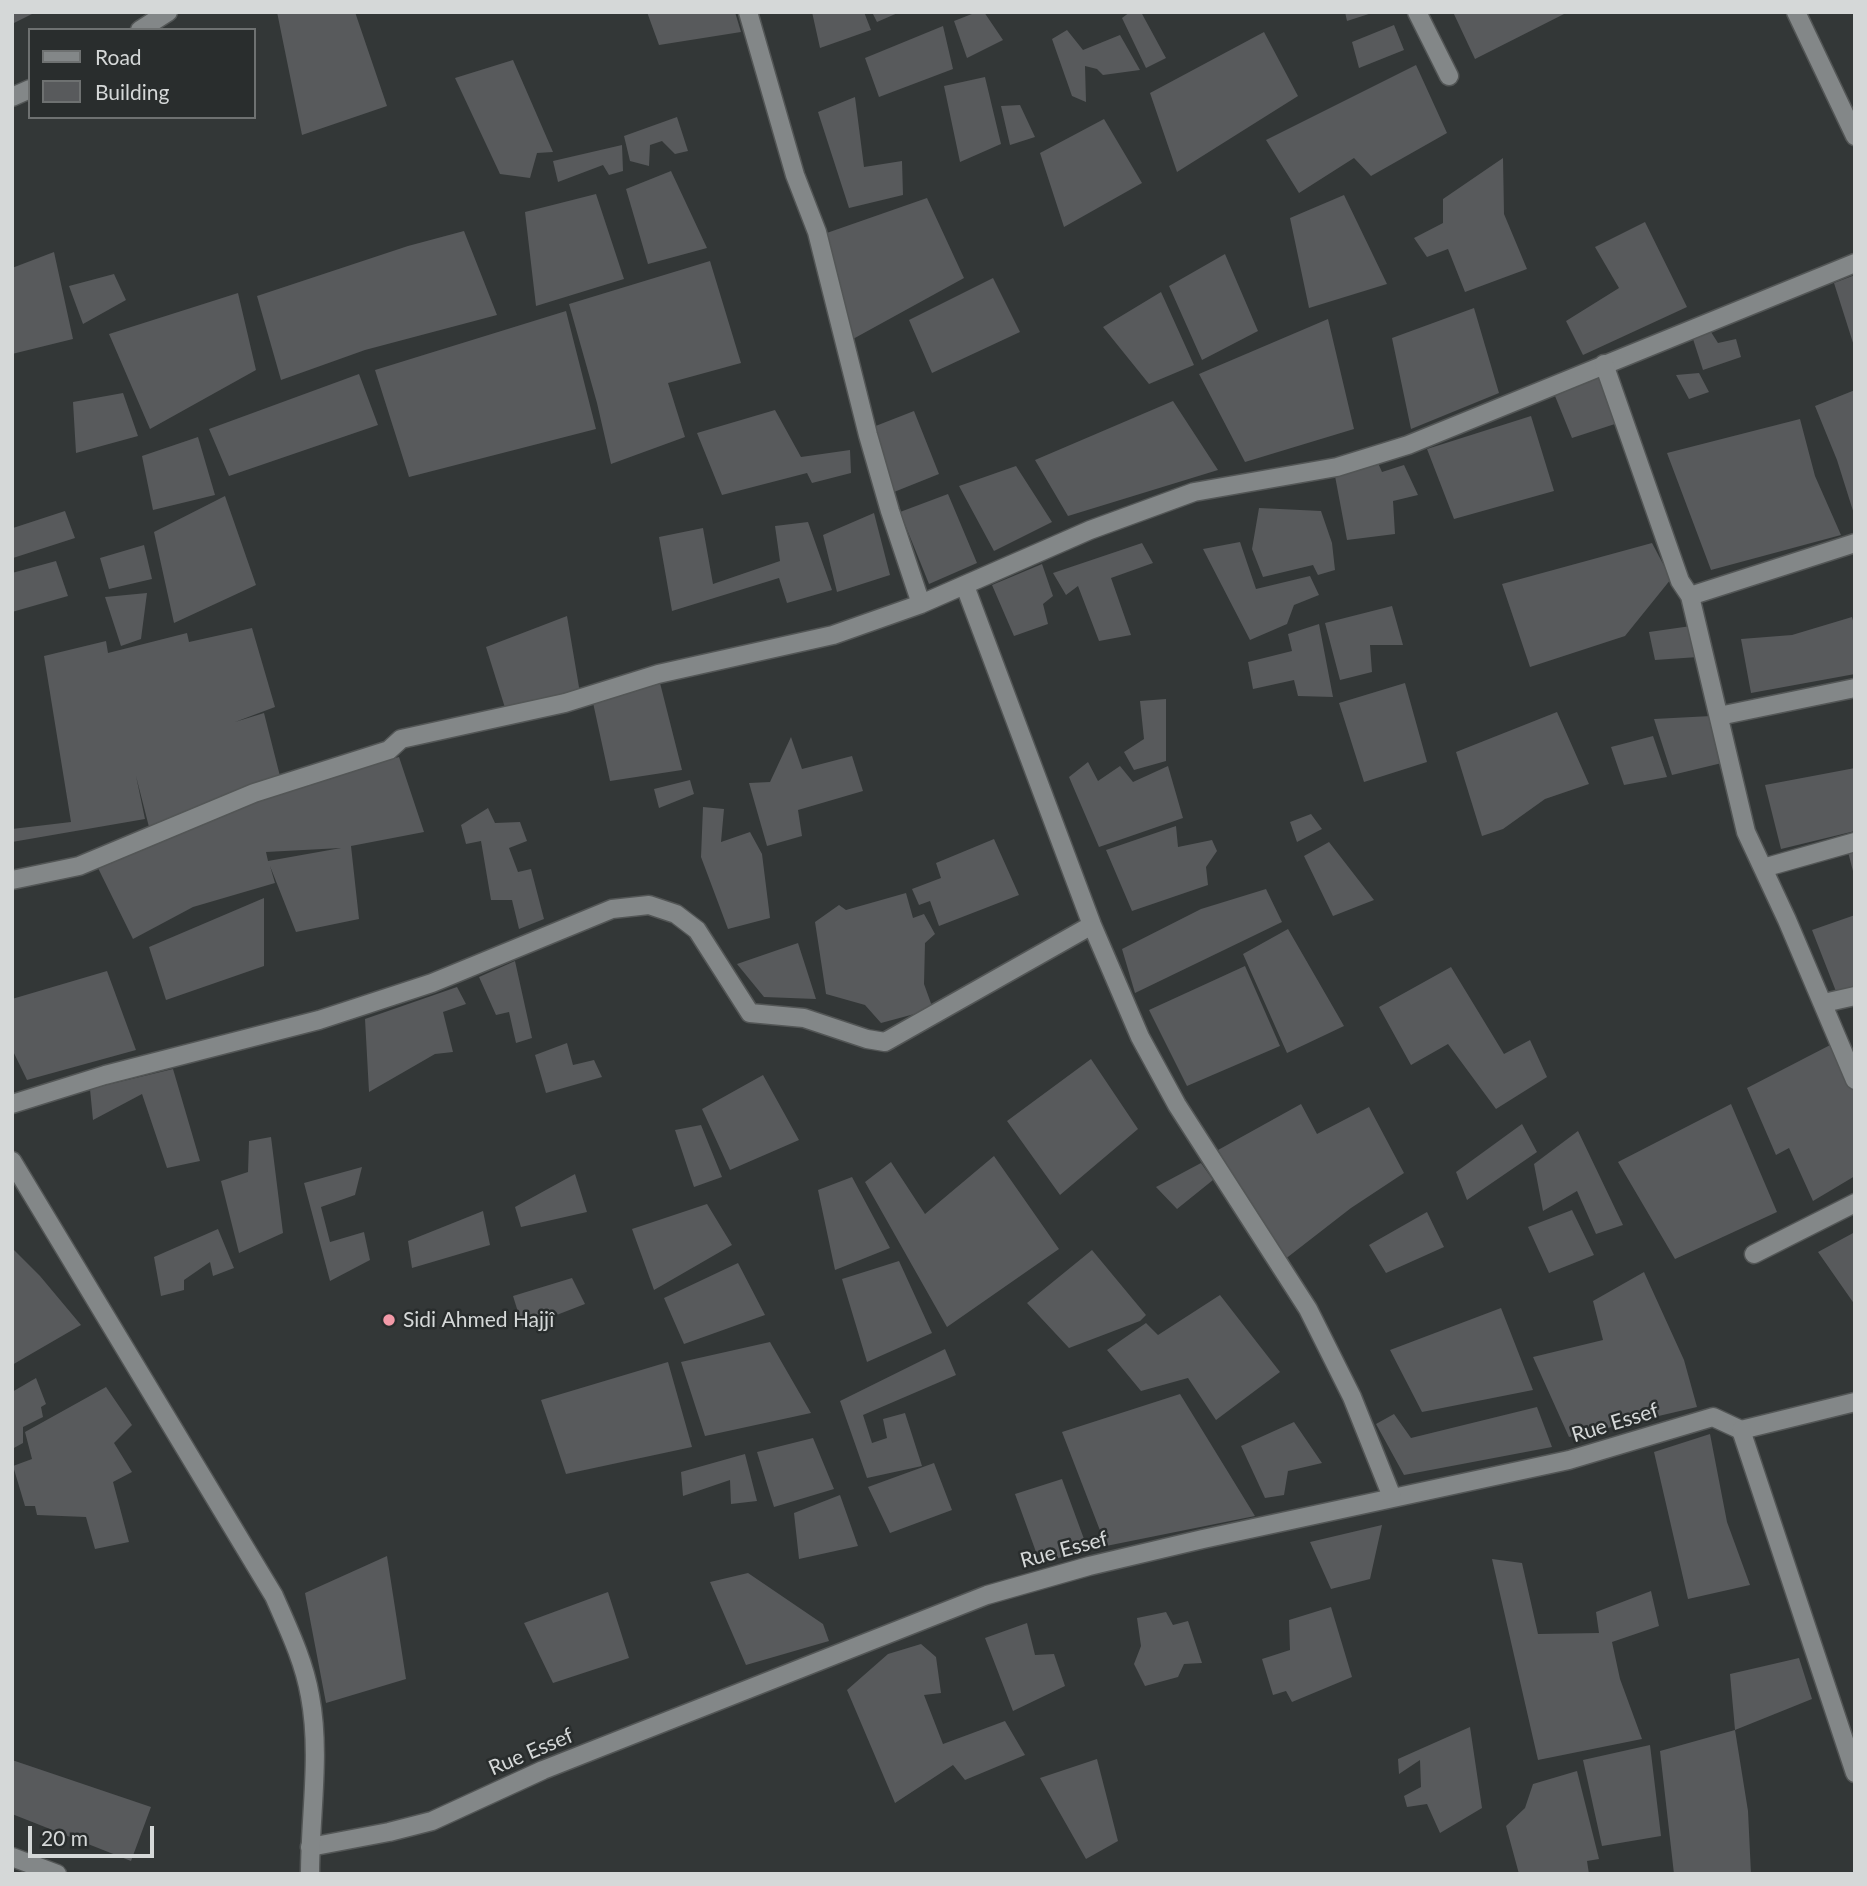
<!DOCTYPE html>
<meta charset="utf-8">
<style>
body{margin:0}
#map{position:relative;width:1867px;height:1886px;overflow:hidden;background:#333737;font-family:Lato,sans-serif}
canvas{display:block}
.frame{position:absolute;inset:0;border:14px solid #d5d8d8;pointer-events:none}
.legend{position:absolute;left:28px;top:28px;width:228px;height:91px;box-sizing:border-box;background:#292d2d;border:2px solid #6e7171;margin:0;padding:9px 12px;list-style:none;font-size:21px;color:#d5d8d8}
.legend li{display:flex;align-items:center;gap:14px;height:35px}
.legend b{width:35px;border:2px solid #6e7171}
.scale{position:absolute;left:28px;top:1826px;width:126px;height:32px;box-sizing:border-box;border:4px solid #d5d8d8;border-top:0;padding-left:9px;font-size:21px;line-height:24px;white-space:nowrap;color:#d5d8d8;-webkit-text-stroke:5px #292d2d;paint-order:stroke}
</style>
<div id="map">
<canvas width="1867" height="1886"></canvas>
<div class="frame"></div>
<ul class="legend">
<li><b style="height:9px;background:#838788"></b>Road</li>
<li><b style="height:19px;background:#585a5c"></b>Building</li>
</ul>
<div class="scale">20 m</div>
</div>
<script>
const ctx = document.querySelector('canvas').getContext('2d');
ctx.lineJoin = 'round';
function fillPath(path, color) { ctx.fillStyle = color; ctx.fill(path, 'evenodd'); }
function strokePath(path, color, width, dash) { ctx.strokeStyle = color; ctx.lineWidth = width; ctx.lineCap = dash ? 'butt' : 'round'; ctx.setLineDash(dash || []); ctx.stroke(path); }
function write(font, color, halo, rows, align = 'center') {
  ctx.font = font + ' Lato,sans-serif'; ctx.lineWidth = 5; ctx.setLineDash([]); ctx.textBaseline = 'middle'; ctx.strokeStyle = halo; ctx.fillStyle = color; for (const [text, x, y, turn = 0] of rows) {
    ctx.save(); ctx.translate(x, y); ctx.rotate((+turn || 0) * Math.PI / 180); ctx.textAlign = isNaN(turn) ? turn : align; if (halo) ctx.strokeText(text, 0, 0); ctx.fillText(text, 0, 0); ctx.restore();
  }
}
const building = new Path2D(`
 M12 12H36L12 24Z
 M277 12H355L387 106 302 135Z
 M647 12H735L741 32 659 45Z
 M812 12H864L871 30 820 48Z
 M872 12H900L877 22Z
 M977 12H984L1003 40 967 58 954 21Z
 M1130 12H1141L1166 58 1146 68 1122 18Z
 M1345 12H1372V13L1347 21Z
 M1453 12H1568L1475 59Z
 M1394 25 1404 50 1359 68 1352 42Z
 M943 26 953 69 879 97 865 58Z
 M1067 30 1083 50 1120 35 1140 70 1103 75 1097 69 1085 66 1086 102 1072 96 1052 39Z
 M1264 32 1298 96 1177 172 1150 93Z
 M513 60 553 152 537 153 530 178 500 174 455 78Z
 M1416 65 1447 133 1371 176 1354 158 1299 193 1266 140Z
 M985 77 1001 144 960 162 944 86Z
 M855 97 864 167 902 161 903 195 849 208 818 112Z
 M1020 105 1035 137 1010 145 1001 106Z
 M677 117 688 151 675 154 662 141 650 145 649 166 630 161 624 136Z
 M1104 119 1142 183 1064 227 1040 153Z
 M622 145 623 171 609 175 603 165 558 182 553 161Z
 M1503 158 1504 214 1527 269 1465 292 1448 249 1427 257 1414 238 1443 223V199Z
 M671 171 707 248 648 264 626 189Z
 M596 194 624 279 536 306 525 212Z
 M1344 195 1387 284 1309 308 1290 218Z
 M927 198 964 278 853 339 821 235Z
 M1645 222 1687 307 1583 355 1566 321 1619 288 1595 247Z
 M464 231 497 315 365 350 281 380 257 296 408 246Z
 M54 252 73 339 12 354V268Z
 M1225 254 1258 331 1202 360 1169 286Z
 M710 261 741 363 668 383 685 437 611 464 597 403 569 304Z
 M114 274 126 300 83 324 69 286Z
 M1855 275V346H1854L1834 283Z
 M993 278 1020 332 932 373 909 320Z
 M1161 292 1194 365 1149 384 1103 327Z
 M238 293 256 370 150 429 109 334Z
 M1474 308 1499 393 1411 429 1392 338Z
 M566 311 596 429 409 477 375 370Z
 M1328 319 1354 429 1245 462 1199 374Z
 M1711 332 1718 343 1736 339 1741 357 1703 370 1693 339Z
 M1598 373 1618 423 1572 438 1555 396Z
 M1699 373 1709 392 1689 399 1676 375Z
 M359 374 378 425 229 476 209 429Z
 M1855 390V514H1854L1837 460 1815 406Z
 M123 393 138 436 76 453 73 402Z
 M1173 401 1218 470 1068 516 1035 460Z
 M775 410 801 457 850 450 851 473 812 483 807 473 722 495 697 433Z
 M914 411 939 474 894 492 873 427Z
 M1531 416 1554 491 1454 519 1427 449Z
 M1800 419 1815 476 1841 535 1711 570 1667 453Z
 M198 437 215 495 153 510 142 456Z
 M1378 463 1382 472 1404 465 1418 495 1393 501 1395 534 1347 540 1335 476Z
 M1016 466 1052 522 994 551 959 486Z
 M948 494 977 563 929 584 900 512Z
 M225 496 256 585 174 623 154 532Z
 M1259 508 1321 511 1332 543 1335 570 1318 575 1313 565 1263 577 1252 549Z
 M65 511 75 538 13 558V528Z
 M874 513 890 575 837 592 823 535Z
 M808 522 832 590 787 603 779 578 672 611 659 537 703 528 713 584 780 561 775 526Z
 M1240 542 1256 589 1310 576 1319 595 1294 605 1287 624 1250 640 1203 549Z
 M1142 543 1153 563 1111 578 1131 635 1099 641 1078 586 1066 595 1053 573Z
 M1652 543 1671 579 1625 636 1530 667 1502 584Z
 M144 545 152 579 109 589 100 558Z
 M56 561 68 596 12 612V573Z
 M1042 564 1053 596 1043 604 1048 624 1014 636 992 585Z
 M147 593 141 639 121 646 105 597Z
 M1392 606 1403 645H1370L1372 672 1340 680 1325 623Z
 M567 616 580 693 506 711 486 647Z
 M1852 617 1855 628V674L1751 693 1741 639 1792 635Z
 M1319 624 1333 697 1298 696 1294 680 1253 689 1248 662 1292 651 1288 634Z
 M1691 626 1698 657 1655 660 1649 632Z
 M252 628 275 707 235 722 264 713 281 780 149 827 136 776 145 819 12 842V829L71 822 44 656 106 641 108 653 187 633 189 642Z
 M659 679 682 770 610 781 592 698Z
 M1405 683 1427 762 1364 782 1339 703Z
 M1166 699V761L1134 770 1124 752 1144 739 1140 701Z
 M1557 712 1589 784 1545 799 1503 829 1482 836 1456 752Z
 M1711 716 1722 763 1672 775 1654 719Z
 M1653 736 1667 777 1624 785 1611 747Z
 M791 737 802 769 852 756 863 791 798 810 802 836 767 846 749 783 770 782Z
 M399 757 424 832 351 846 359 919 296 932 270 866 275 883 193 907 133 939 97 866 168 832 325 776ZM341 848 268 861 266 852Z
 M1088 762 1098 781 1120 766 1133 782 1168 766 1183 818 1099 847 1069 777Z
 M1855 768V831L1781 849 1765 785Z
 M690 780 694 794 659 808 654 789Z
 M703 807 724 809 721 842 750 832 762 854 770 918 728 929 701 857Z
 M488 808 495 823 520 822 527 841 509 848 518 872 531 869 544 919 519 929 512 900H491L481 841 466 844 461 825Z
 M1311 814 1322 829 1297 842 1290 822Z
 M1176 826 1178 847 1212 840 1217 851 1206 867 1208 885 1132 911 1106 850Z
 M994 839 1019 895 939 926 930 901 919 905 912 889 941 878 936 863Z
 M1329 842 1374 900 1333 916 1304 856Z
 M1855 850V875H1854L1848 852Z
 M1266 889 1282 922 1135 993 1122 949 1201 909Z
 M906 893 913 918 924 914 935 934 925 943 924 984 933 1009 881 1023 865 1005 826 994 815 922 839 905 846 910Z
 M264 898V966L166 1000 149 947Z
 M1855 915V987L1837 994 1812 930Z
 M1288 929 1344 1026 1287 1053 1243 954Z
 M798 943 816 999 764 997 737 964Z
 M515 961 532 1038 516 1043 509 1012 496 1015 479 977Z
 M1245 966 1280 1046 1187 1086 1149 1010Z
 M1451 967 1504 1054 1530 1040 1547 1077 1496 1109 1448 1044 1411 1065 1379 1007Z
 M107 971 136 1050 27 1080 12 1049V999Z
 M457 987 466 1004 443 1012 453 1052 435 1054 369 1092 365 1019Z
 M1836 1042 1855 1095V1176L1813 1201 1789 1148 1776 1155 1747 1088Z
 M567 1043 573 1065 594 1060 602 1077 546 1093 535 1055Z
 M1091 1059 1138 1129 1060 1195 1007 1121Z
 M173 1069 200 1161 167 1168 142 1094 93 1120 90 1089Z
 M763 1075 799 1140 730 1170 702 1109Z
 M1301 1104 1317 1134 1369 1107 1404 1173 1351 1208 1284 1260 1218 1150Z
 M1731 1104 1777 1212 1675 1259 1618 1162Z
 M1522 1124 1537 1152 1467 1200 1456 1172Z
 M701 1125 722 1177 694 1187 675 1130Z
 M1578 1131 1623 1225 1596 1234 1577 1191 1543 1211 1534 1164Z
 M271 1137 283 1233 239 1253 221 1181 248 1172 249 1141Z
 M994 1156 1059 1249 947 1327 865 1182 891 1162 925 1214Z
 M1201 1163 1213 1180 1177 1209 1156 1187Z
 M362 1167 355 1195 321 1207 330 1242 364 1232 370 1260 330 1281 304 1183Z
 M575 1174 587 1212 521 1227 515 1207Z
 M852 1177 890 1248 835 1270 818 1190Z
 M707 1204 732 1245 654 1290 632 1229Z
 M1572 1210 1594 1255 1549 1273 1528 1227Z
 M483 1211 490 1245 412 1268 408 1241Z
 M1427 1212 1444 1247 1386 1273 1369 1245Z
 M218 1229 234 1268 213 1276 210 1262 184 1280V1290L161 1296 154 1257Z
 M1855 1232V1305L1818 1252Z
 M12 1248 40 1276 81 1325 12 1365Z
 M1092 1250 1146 1315 1140 1321 1069 1348 1027 1303Z
 M899 1261 932 1333 867 1362 842 1279Z
 M738 1263 765 1315 684 1344 664 1298Z
 M1644 1272 1684 1360 1697 1407 1569 1437 1533 1357 1603 1340 1593 1301Z
 M572 1278 585 1304 523 1328 513 1296Z
 M1220 1295 1280 1372 1216 1420 1188 1378 1141 1391 1107 1350 1146 1323 1158 1335Z
 M1501 1308 1533 1390 1422 1412 1390 1350Z
 M770 1342 811 1413 705 1436 681 1362Z
 M945 1349 956 1375 863 1415 872 1443 887 1438 883 1419 905 1413 922 1466 867 1478 840 1401Z
 M668 1362 692 1447 566 1474 541 1400Z
 M36 1378 46 1404 41 1407 43 1417 23 1427V1443L12 1449V1392Z
 M106 1387 132 1425 114 1443 132 1472 113 1482 129 1542 95 1549 86 1517 37 1515 35 1506H25L13 1466 32 1459 25 1432Z
 M1180 1394 1255 1516 1106 1546 1062 1432Z
 M1537 1407 1552 1447 1404 1475 1376 1424 1394 1414 1411 1438Z
 M1294 1422 1322 1463 1288 1471 1284 1495 1265 1498 1241 1446Z
 M1710 1434 1727 1522 1750 1585 1688 1599 1654 1452Z
 M813 1438 834 1489 774 1507 757 1452Z
 M745 1454 757 1501 731 1504 730 1480 683 1496 681 1472Z
 M934 1463 952 1510 890 1533 868 1487Z
 M1062 1479 1088 1550 1040 1563 1015 1494Z
 M840 1495 858 1546 799 1559 794 1513Z
 M1382 1525 1370 1579 1331 1589 1310 1542Z
 M387 1556 406 1679 326 1703 305 1593Z
 M1492 1559 1522 1563 1538 1634 1599 1633 1596 1612 1651 1591 1659 1626 1612 1642 1620 1679 1642 1739 1538 1760Z
 M748 1573 823 1624 829 1641 746 1665 710 1582Z
 M608 1592 629 1658 553 1683 524 1623Z
 M1331 1607 1352 1677 1292 1702 1286 1691 1273 1695 1262 1659 1290 1650 1289 1620Z
 M1166 1612 1173 1625 1188 1621 1202 1663 1184 1664 1178 1677 1145 1686 1134 1664 1141 1646 1137 1618Z
 M1027 1623 1035 1655 1054 1654 1065 1686 1013 1711 985 1638Z
 M921 1644 936 1657 941 1693 924 1695 943 1744 1005 1721 1025 1755 965 1780 953 1765 895 1803 847 1690 888 1654Z
 M1799 1658 1812 1699 1735 1730 1730 1674Z
 M1470 1727 1482 1808 1440 1833 1427 1804 1407 1807 1404 1796 1421 1787 1420 1760 1399 1774 1398 1759Z
 M1735 1730 1748 1811 1751 1874H1674L1660 1751Z
 M1650 1745 1661 1836 1602 1846 1583 1760Z
 M1097 1759 1118 1841 1086 1859 1040 1778Z
 M12 1760 151 1807 131 1861 12 1814Z
 M1577 1771 1599 1859 1587 1861 1589 1874H1519L1506 1826 1525 1808 1533 1784Z`);
const service = new Path2D(`
 M1417 12 1449 76
 M310 1847 389 1832 432 1821 543 1770 987 1595 1089 1566 1203 1539 1569 1460 1713 1417 1741 1430
 M12 1857 57 1874`);
const pedestrian = new Path2D(`
 M748 12 795 175 817 232 868 435 890 511 921 604
 M140 30 168 12
 M12 97 30 89
 M965 586 1092 925 1140 1037 1177 1105 1308 1309 1352 1397 1392 1497
 M12 880 79 866 254 793 389 750 401 739 565 703 658 674 833 635 921 604 1090 530 1194 492 1337 467 1408 445 1855 263
 M12 1104 105 1075 319 1020 432 983 612 909 649 905 676 914 697 930 750 1013 804 1018 867 1039 885 1042 1092 925`);
const minor = new Path2D(`
 M1796 12 1855 136
 M1604 364 1680 581 1690 596 1746 832 1787 920 1855 1080
 M1690 596 1855 543
 M1719 716 1855 688
 M1763 868 1855 842
 M1824 1003 1855 996
 M12 1161 274 1596C288 1628 304 1661 310 1696 321 1754 310 1815 310 1874
 M1754 1254 1855 1203
 M1855 1402 1741 1430 1855 1773`);
const markers = [
 [389,1320,7,"#f39aa8"]
];
const poiNames = [
 ["Sidi Ahmed Hajjî",403,1320]
];
const streetNames = [
 ["Rue Essef",1615,1423,-17],
 ["Rue Essef",1064,1550,-15],
 ["Rue Essef",531,1752,-23]
];
fillPath(building, '#585a5c');
strokePath(service, '#535656', 21);
strokePath(pedestrian, '#535656', 21);
strokePath(minor, '#535656', 21);
strokePath(service, '#838788', 18);
strokePath(pedestrian, '#838788', 18);
strokePath(minor, '#838788', 18);
for (const [x, y, r, color] of markers) { const dot = new Path2D(); dot.arc(x, y, r, 0, 2 * Math.PI); ctx.fillStyle = color; ctx.fill(dot); strokePath(dot, '#292d2d', 2.5); }
write('21px', '#d5d8d8', '#292d2d', poiNames, 'left');
write('21px', '#d5d8d8', '#292d2d', streetNames);
</script>
